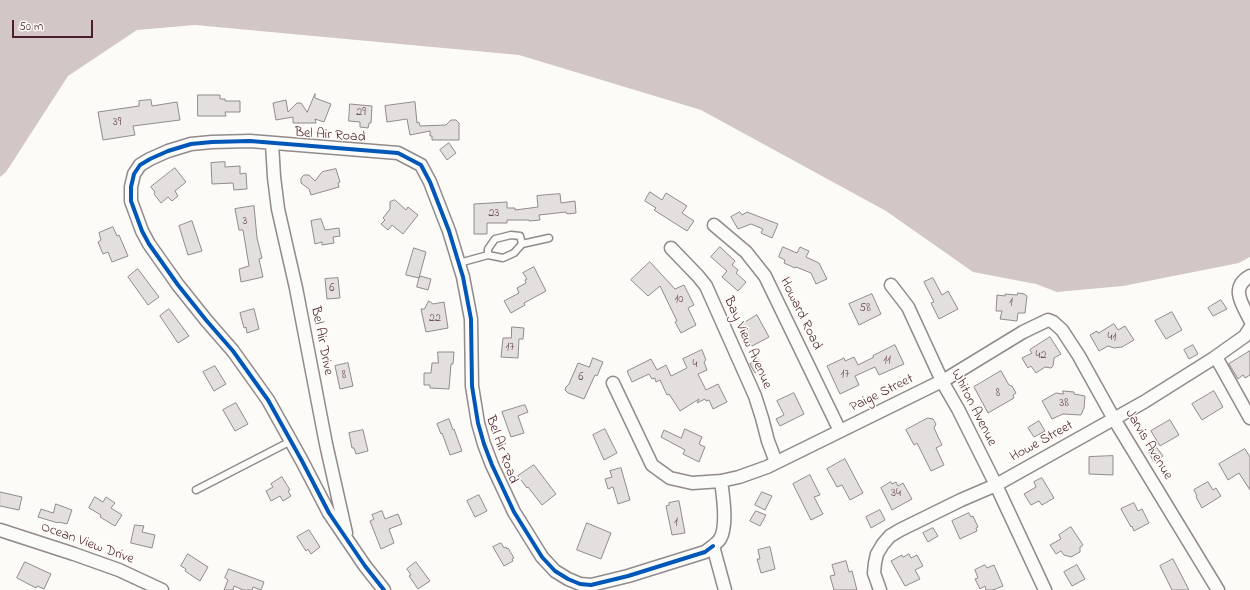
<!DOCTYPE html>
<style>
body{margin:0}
#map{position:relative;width:1250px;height:590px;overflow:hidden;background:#fcfbf8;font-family:"Indie Flower",sans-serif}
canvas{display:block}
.scale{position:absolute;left:12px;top:20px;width:81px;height:18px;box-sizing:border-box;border:2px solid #4a1f2b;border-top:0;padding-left:5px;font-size:12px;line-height:14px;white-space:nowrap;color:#4a1f2b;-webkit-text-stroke:3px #fdfcf7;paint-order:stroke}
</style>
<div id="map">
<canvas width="1250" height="590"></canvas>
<div class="scale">50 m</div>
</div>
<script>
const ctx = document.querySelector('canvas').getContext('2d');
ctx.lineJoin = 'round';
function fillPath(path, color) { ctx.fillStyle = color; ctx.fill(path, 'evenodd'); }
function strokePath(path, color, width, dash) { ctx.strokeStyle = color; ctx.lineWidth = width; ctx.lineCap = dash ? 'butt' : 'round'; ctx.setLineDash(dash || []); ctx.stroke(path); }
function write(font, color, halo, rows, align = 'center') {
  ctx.font = font + ' "Indie Flower",sans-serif'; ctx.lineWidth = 3; ctx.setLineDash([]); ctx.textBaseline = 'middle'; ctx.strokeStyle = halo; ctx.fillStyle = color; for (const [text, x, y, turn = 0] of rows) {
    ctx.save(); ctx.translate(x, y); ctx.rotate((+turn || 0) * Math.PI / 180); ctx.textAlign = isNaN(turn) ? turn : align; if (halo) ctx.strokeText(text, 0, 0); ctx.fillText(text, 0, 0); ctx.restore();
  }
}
const water = new Path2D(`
 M0 0H1250V257L1239 263 1123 286 1057 292 1036 284 973 272 886 211 701 110 519 55 195 25 137 30 68 76 6 172 0 177Z`);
const building = new Path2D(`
 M315 94V98L331 104 324 122 315 119 316 123H293V117L276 120 273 103 286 100 288 112 297 103H301L307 112Z
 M198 95H220V99H225V101H240V112H225L226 116H198Z
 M151 100 152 106 177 102 180 120 133 126 135 135 103 140 98 112 139 106V101Z
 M415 102 417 123 419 122 420 126 446 125 451 120H456L459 123V140H432V136H430V131L410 135 407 119 387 122 385 106Z
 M350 104 372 106 371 123H369L368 128 360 127V122L349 121Z
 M449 143 456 153 447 160 440 150Z
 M225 162V167L240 166V174L246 173 247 189 234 190 233 183 212 184 211 163Z
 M175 168 186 182 175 191 178 196 172 201 168 197 161 203 154 194 155 192 151 187Z
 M336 169 340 182 338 183 339 187 311 195 309 189 301 183V178L304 175H309L315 181 322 172Z
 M650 192 662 200 666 193 687 206 682 213 694 221 687 231 654 210 656 208 645 201Z
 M560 194 561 203 575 201 576 213 567 214 566 212 539 215 540 220 529 221V220H507V223H487V234H474V204L507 202V208H515V210L538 207 537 196Z
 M395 200 406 210 408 207 418 215 403 234 392 225 388 230 381 224 385 220 383 218 390 209V202Z
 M254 206 257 238 262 258 259 259 263 277 241 282 239 269 249 266 243 230H239L235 209Z
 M740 212 742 215 747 212 778 224 772 238 761 233 763 229 751 224 738 229 731 217Z
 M321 219 325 230 339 228 340 236 333 237 334 243 322 245V242L315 244 311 221Z
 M192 221 202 251 188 255 179 226Z
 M113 227 117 236 119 235 128 256 112 262 108 252 103 254 98 242 101 240 99 233Z
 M720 247 735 261 732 265 738 270 736 273 746 282 738 291 722 277 727 271 711 257Z
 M783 247 797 253 800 247 809 251 806 257 819 263 827 279 816 284 811 273 796 267 795 268 784 263 785 260 779 257Z
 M414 248 426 252 419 278 406 275Z
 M650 262 675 289 684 285 694 305 688 308 696 325 681 333 675 322 677 321 660 286 648 296 631 280Z
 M534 267 546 291 524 303 525 305 511 313 504 301 519 293 517 288 526 283 525 280 527 279 523 273Z
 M138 269 159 297 148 305 128 277Z
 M420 276 431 279 428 290 417 287Z
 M338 278 340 298 327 299 325 279Z
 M933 278 942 295 948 291 958 309 939 319 931 303 934 302 924 282Z
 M1018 293 1024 294 1027 296 1025 313H1018L1017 321 1000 319 1002 311H996L997 295 1005 296V294L1017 295Z
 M872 294 881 314 859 325 849 304Z
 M1221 300 1227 309 1213 316 1208 308Z
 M429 301 433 304 444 302 448 328 426 332 421 309H424Z
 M169 309 189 336 178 343 160 316Z
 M254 309 259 329 247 333 246 327 244 328 240 313Z
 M1172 312 1182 330 1166 339 1155 321Z
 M757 315 769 337 752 346 741 325Z
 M1114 324 1118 330 1125 326 1134 340 1122 347 1114 348 1108 346 1099 351 1090 335 1097 331 1098 333Z
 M512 327 524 328 523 339H519L518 358 501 357 503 338H511Z
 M1050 337 1061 354 1054 358 1053 366 1051 368 1045 367 1036 373 1031 366 1028 368 1022 358 1032 353 1030 350Z
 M895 345 904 364 879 375 875 367 855 376 859 385 840 394 827 366 844 358 845 361 854 357 858 365 874 357 873 356Z
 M1193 345 1198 354 1189 359 1184 350Z
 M702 350 706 360 704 362 707 370 698 374 706 390 718 384 727 402 713 409 709 400 706 401 705 399 697 403 699 399 680 411 669 394 667 395 660 380 656 382 655 378 652 379 649 374 632 382 627 371 651 359 657 370 666 365 671 376 687 368 683 359Z
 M1250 351V375L1245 378 1243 375 1238 379 1229 364Z
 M438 352H454L453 364H451L449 389 430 388V385H424V373H431L432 363H438Z
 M593 358 603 362 597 376 595 375 584 399 568 393 565 390 566 387 569 384 578 363 589 367Z
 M759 360 763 369 755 373 750 364Z
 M348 363 353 386 340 389 335 366Z
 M215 366 226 384 214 391 203 372Z
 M1001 371 1009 385 1012 386 1016 393 1013 395 1014 398 988 413 974 387Z
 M1063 391 1074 392V394L1085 396 1084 408 1081 415 1063 414 1052 419 1042 401 1056 393 1063 394Z
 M1214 391 1223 407 1202 420 1192 404Z
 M794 393 804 414 780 426 776 419 784 415 777 401Z
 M236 403 248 424 235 431 223 410Z
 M525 405 528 412 518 416 524 433 511 437 502 412Z
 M928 418 933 419 936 424 934 428 942 445 936 448 944 465 931 471 917 443 914 445 906 430Z
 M449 419 453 430 454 429 462 451 450 455 442 433 441 434 437 424Z
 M1170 420 1179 435 1160 446 1151 431Z
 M1039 421 1045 431 1034 437 1028 428Z
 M605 429 617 453 604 460 593 435Z
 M685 429 702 437 699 444 705 447 699 462 683 454 685 450 661 437 664 430 681 438Z
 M363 430 368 451 356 454 354 448H352L349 433Z
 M1157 448 1163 456 1154 462 1149 453Z
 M1245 449 1250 457V490L1239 473 1228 480 1219 464Z
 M1113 456V475L1089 474V457Z
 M845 459 863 493 850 500 842 485 837 487 827 469Z
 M534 465 556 494 542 505 528 487 527 488 518 476Z
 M621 468 630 500 618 504 613 487 608 489 605 479 612 477 610 471Z
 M810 475 820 495 814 497 823 514 811 520 793 484Z
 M282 477 290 490 288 491 291 496 283 501 280 496 271 501 266 491 273 487 271 484Z
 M1042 478 1054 498 1042 505 1039 501 1031 505 1024 494 1036 487 1034 482Z
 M891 482 892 484 896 482 898 486 903 483 912 499 892 510 881 488Z
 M1208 482 1213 490 1216 488 1221 496 1202 508 1196 497 1197 496 1194 490Z
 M0 492 22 497 19 510 0 506Z
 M762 492 772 496 765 510 755 505Z
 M479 495 487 511 475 517 467 501Z
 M95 497 103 502 106 497 115 503 111 508 122 515 115 526 100 517 101 515 89 508Z
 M679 501 685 533 672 535 666 506 669 505V503Z
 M1134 503 1138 511 1142 509 1149 523 1134 531 1132 526 1131 527 1121 509Z
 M56 504 72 510 67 524 59 522 58 523 38 517 41 509 53 513Z
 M880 510 885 520 871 528 866 517Z
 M382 511 385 519 398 514 402 524 389 529 394 543 381 549 370 521 374 519 372 515Z
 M756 511 766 515 760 526 750 521Z
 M969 513 971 517 973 516 978 527 976 528 977 531 960 539 952 521Z
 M587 523 611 533 601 559 577 550Z
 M135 525 144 526 142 532 155 535 152 548 131 543Z
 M1071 527 1083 545 1080 547V552L1071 557 1064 555 1061 551 1056 554 1050 545 1061 539 1059 535Z
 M933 528 938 536 928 542 923 533Z
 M309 530 320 547 311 554 308 549 306 551 297 537Z
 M501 543 504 548 506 547 507 549 508 548 514 558 512 559 513 561 504 566 493 547Z
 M770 547 775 569 761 573 757 559H760L758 550Z
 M188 554 208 567 200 581 185 571 186 569 181 566Z
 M909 554 911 558 917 555 923 566 915 570 920 579 905 586 891 561 902 555 903 557Z
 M1173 559 1189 590H1172L1160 566Z
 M846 561 849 572 852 571 857 590H834L830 576 835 575 832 565Z
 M25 562 51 574 44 589 37 586 36 588 17 578Z
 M416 562 430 581 418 589 409 576 411 575 407 569Z
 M985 565 987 568 994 565 1003 586 993 590H986L985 586 980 589 975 579 978 578 975 570Z
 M1077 565 1085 579 1072 586 1064 572Z
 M229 569 264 582 261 590 253 587 252 590H243L234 586 233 590H224L228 580 225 578Z`);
const service = new Path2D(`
 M522 244 549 238
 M459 263 488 255 503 258 514 253 522 244 520 236 511 235 495 239 488 249V255
 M196 490 291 441`);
const minor = new Path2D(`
 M272 143 274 177 278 209 296 288 326 444 346 533
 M714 225 746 252 765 276 840 431
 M671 248 698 276 706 286 755 396 762 418 768 441 776 462
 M1250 276C1229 288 1243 305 1250 320
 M891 285 908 307 943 383 958 409 996 485 1045 590
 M1216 357 1250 418
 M613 383 652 465 670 478 692 483 721 481 739 477 767 467 946 379 1023 332 1048 320 1053 322 1062 330 1079 356 1114 419 1218 590
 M721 481C723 496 728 526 720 539 718 542 715 544 713 546L725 590
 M0 530 74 554 119 570 162 590
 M384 590 365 566 329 513 302 461 268 400 233 351 206 320 178 285 149 244 142 231 131 201V187L134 174 140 165 150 159 168 151 191 144 212 142 250 141 398 153 421 165 430 182 449 231 463 277 471 319 472 386 478 423 484 444 492 465 514 512 542 557 555 571 568 579 580 584 591 585 628 576 705 552 713 546
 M880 590 874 573 875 563 877 554 883 544 890 536 900 530 961 500 996 485 1144 402 1214 358 1245 336 1250 328`);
const cycleway = new Path2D(`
 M384 590 365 566 329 513 302 461 268 400 233 351 206 320 178 285 149 244 142 231 131 201V187L134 174 140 165 150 159 168 151 191 144 212 142 250 141 398 153 421 165 430 182 449 231 463 277 471 319 472 386 478 423 484 444 492 465 514 512 542 557 555 571 568 579 580 584 591 585 628 576 705 552 713 546`);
const numberNames = [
 ["29",361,113],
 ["39",117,123],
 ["23",494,214],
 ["3",245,222],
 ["6",332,289],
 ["10",679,300],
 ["1",1011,303],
 ["58",865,309],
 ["22",435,319],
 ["41",1112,338],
 ["17",510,348],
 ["42",1041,356],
 ["11",887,361],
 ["4",695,365],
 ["17",845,375],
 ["8",344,376],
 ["6",581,378],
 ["8",998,394],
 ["38",1064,404],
 ["34",896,494],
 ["1",676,523]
];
const streetNames = [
 ["Bel Air Road",330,136,4],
 ["Howard Road",800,314,64],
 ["Bel Air Drive",321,341,79],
 ["Bay View Avenue",747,343,66],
 ["Paige Street",882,394,-26],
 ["Whiton Avenue",973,408,63],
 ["Howe Street",1042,442,-29],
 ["Jarvis Avenue",1148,445,59],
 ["Bel Air Road",501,450,70],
 ["Ocean View Drive",87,544,20]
];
fillPath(water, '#d2c7c6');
fillPath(building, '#e2dfde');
strokePath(building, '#928a8b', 1);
strokePath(service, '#928a8b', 9);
strokePath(minor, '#928a8b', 15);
strokePath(service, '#fbfbf9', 6);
strokePath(minor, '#fbfbf9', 12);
strokePath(cycleway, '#0057b8', 4);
write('12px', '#704f58', null, numberNames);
write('14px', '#4a1f2b', '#fdfcf7', streetNames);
</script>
